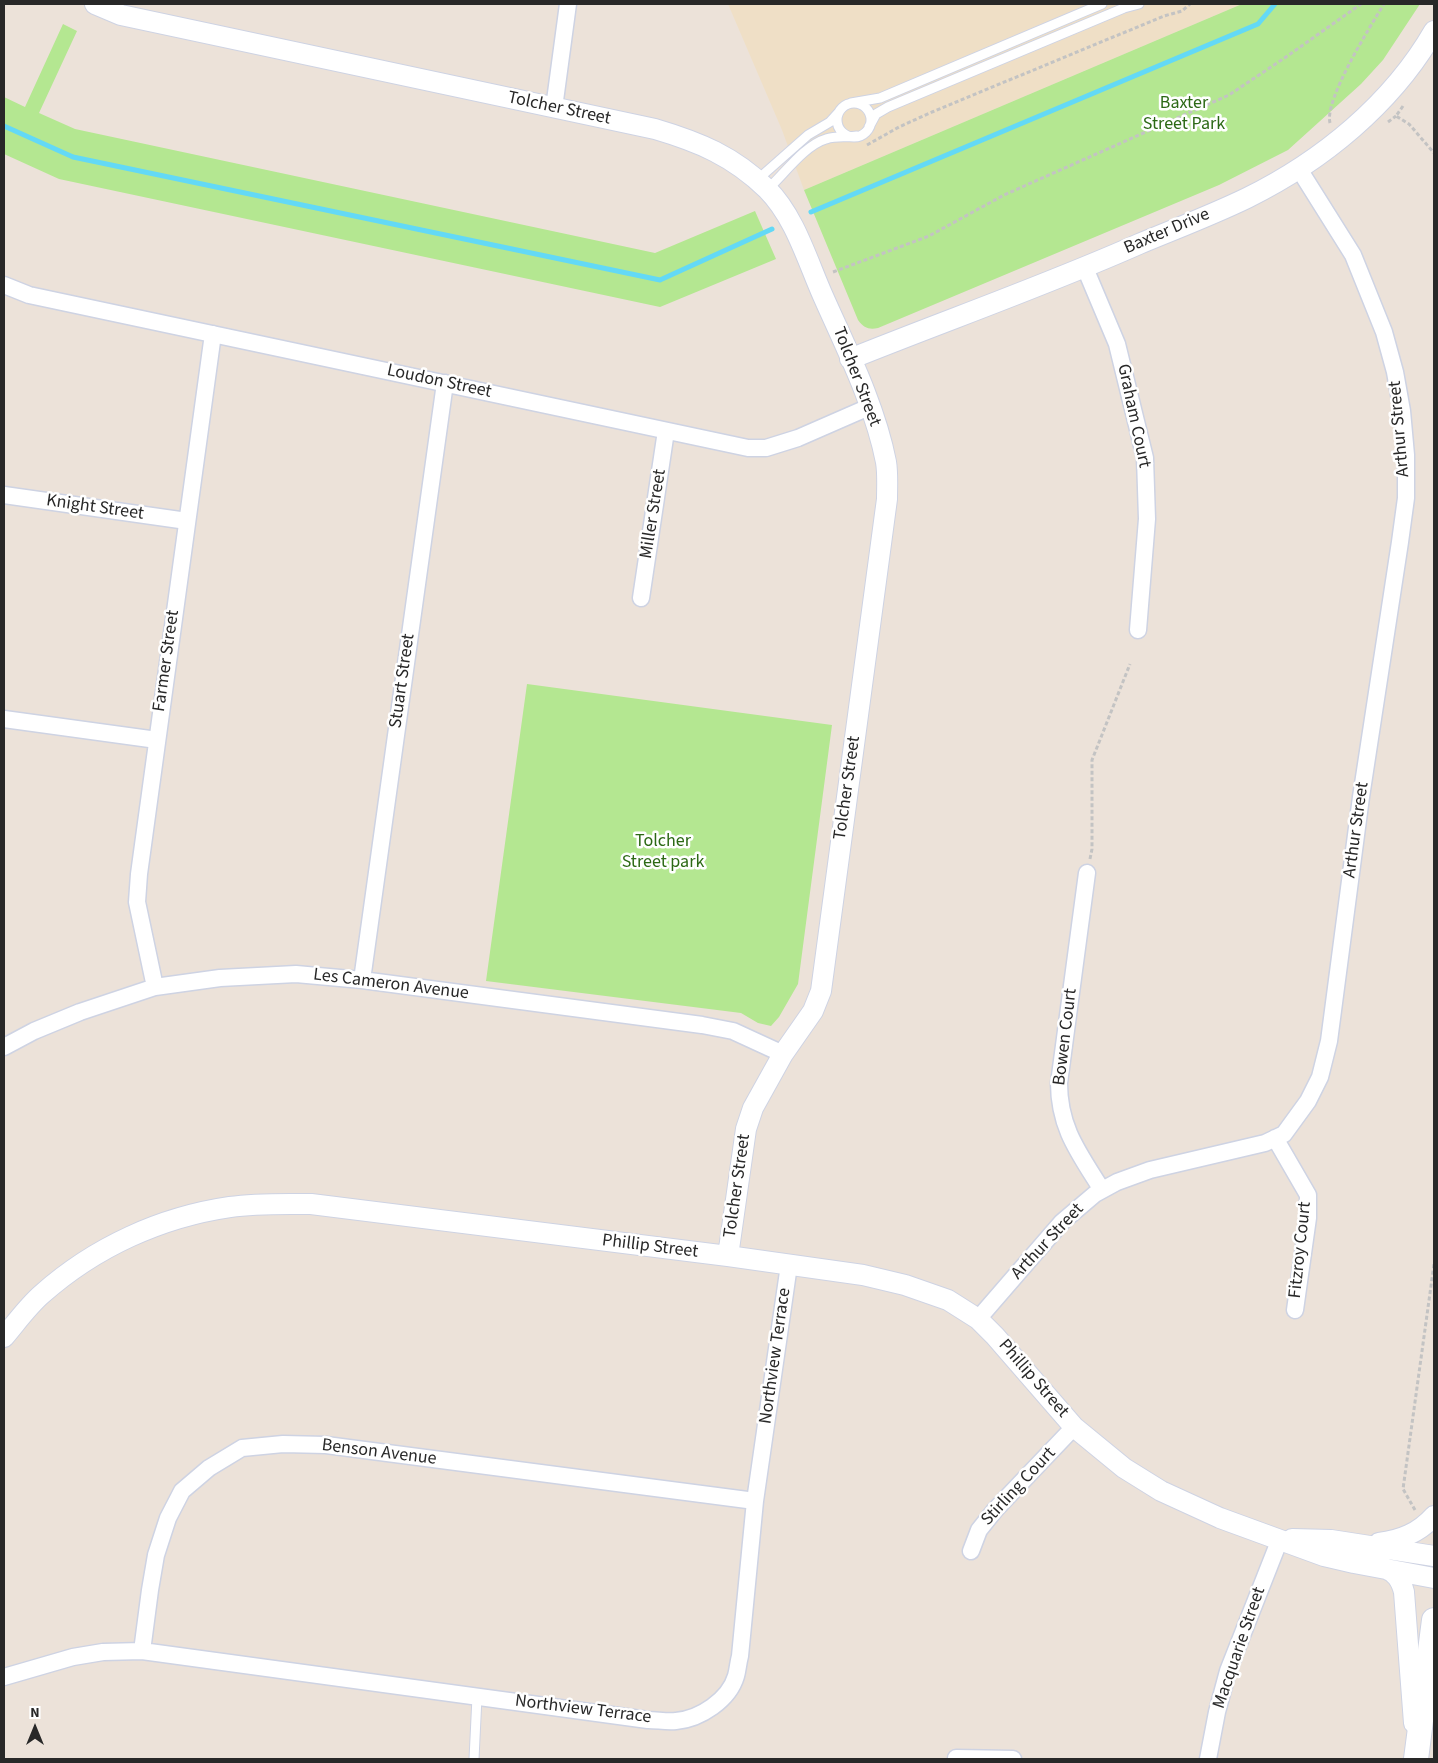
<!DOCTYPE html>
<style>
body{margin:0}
#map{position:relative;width:1438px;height:1763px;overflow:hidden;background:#ece2d9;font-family:"Source Sans 3",sans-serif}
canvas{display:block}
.frame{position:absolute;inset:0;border:5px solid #282828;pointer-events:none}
.north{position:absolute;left:10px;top:1703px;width:50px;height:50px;-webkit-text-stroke:4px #fff;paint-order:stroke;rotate:0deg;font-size:14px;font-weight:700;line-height:20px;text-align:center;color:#282828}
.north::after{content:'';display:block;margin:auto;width:18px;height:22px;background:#282828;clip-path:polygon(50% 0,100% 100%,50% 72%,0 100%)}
</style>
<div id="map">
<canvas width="1438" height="1763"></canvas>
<div class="frame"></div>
<div class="north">N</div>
</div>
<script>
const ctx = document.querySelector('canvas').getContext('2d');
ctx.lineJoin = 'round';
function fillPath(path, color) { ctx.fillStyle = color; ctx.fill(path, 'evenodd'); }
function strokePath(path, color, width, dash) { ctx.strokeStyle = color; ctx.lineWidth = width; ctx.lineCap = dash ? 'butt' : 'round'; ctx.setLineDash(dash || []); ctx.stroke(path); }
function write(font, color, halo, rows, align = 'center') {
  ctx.font = font + ' "Source Sans 3",sans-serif'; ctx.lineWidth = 5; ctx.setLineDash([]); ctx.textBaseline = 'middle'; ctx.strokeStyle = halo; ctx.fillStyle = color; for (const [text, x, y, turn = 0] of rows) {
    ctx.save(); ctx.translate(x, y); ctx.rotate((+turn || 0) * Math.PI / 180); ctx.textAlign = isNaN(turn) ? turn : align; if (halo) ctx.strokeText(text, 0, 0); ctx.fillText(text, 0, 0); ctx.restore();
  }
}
const education = new Path2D(`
 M728 4H1242L804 190 782 130Z`);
const green = new Path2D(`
 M1242 4H1420L1383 60 1361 84 1288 150 1219 185 878 328C869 330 864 328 858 320L804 190Z
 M63 24 77 31 39 113 75 129 655 253 755 211 776 259 660 307 59 179 4 154V97L25 107Z
 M527 684 832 725 798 984 779 1017 771 1026 758 1023 741 1013 486 981Z`);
const stream = new Path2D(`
 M4 126 73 157 660 280 772 229
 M811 212 1258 24 1275 4`);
const path = new Path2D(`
 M1403 106 1396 116 1409 124 1434 153
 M1388 122 1396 116
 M1330 123C1324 100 1371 25 1384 4
 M867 145 899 127 932 112 1164 16 1182 11 1190 4
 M833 272 929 236 1004 195 1229 95 1283 59 1361 4
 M1090 859 1092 849V760L1130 664
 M1415 1510 1403 1489 1434 1264`);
const service = new Path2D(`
 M851 103 880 98 1102 4
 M837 120a17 17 0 1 1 34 0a17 17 0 1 1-34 0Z
 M869 127 876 114 888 107 1124 8 1139 4
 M757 180 808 135 830 122 839 112
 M768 189C784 174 805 145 826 139 837 135 847 138 857 136
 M474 1759 477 1697`);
const minor = new Path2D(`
 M554 108 568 4
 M1085 268 1117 344 1145 458 1147 519 1138 630
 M4 285 29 295 748 448H766L798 438 869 407
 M4 495 187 521
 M641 598 666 431
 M4 719 157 740
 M1087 873 1059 1083C1059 1128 1079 1153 1102 1190
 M362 980 445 383
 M155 987 137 902 139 874 213 334
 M4 1047 34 1031 80 1012 155 987 220 978 296 974 362 980 702 1025 733 1031 783 1054
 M1275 1138 1308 1195V1218L1295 1310
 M978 1319 1062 1222 1095 1194 1117 1182 1150 1170 1265 1143 1284 1134 1308 1101 1320 1077 1329 1041 1361 797 1400 542 1406 498V455L1402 411 1395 372 1384 332 1353 255 1299 169
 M971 1551 979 1530 995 1510 1074 1427
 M142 1651 150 1590 156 1555 168 1518 182 1491 209 1468 242 1448 283 1444 326 1445 755 1501
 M4 1677 73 1657 103 1652 142 1651 648 1720C657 1720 667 1722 676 1721 700 1719 729 1700 736 1676 738 1669 738 1663 740 1656L755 1501 789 1265
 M956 1758 1013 1759
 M1208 1759 1217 1712 1228 1671 1280 1539`);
const tertiary = new Path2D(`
 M95 4 121 15 655 129C699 142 733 156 767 189 795 217 807 260 823 296 846 348 875 405 886 462 888 474 887 487 887 499L821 991 813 1011 783 1054 753 1108 746 1129 728 1256
 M850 359C947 320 1044 286 1139 244 1175 229 1212 215 1247 198 1322 161 1392 104 1434 31
 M4 1337C16 1323 28 1306 42 1294 95 1247 161 1217 230 1207 257 1203 284 1204 311 1204L728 1256 863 1275 905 1285 948 1300 978 1319 995 1336 1074 1427 1124 1468 1161 1491 1220 1518 1324 1556 1354 1563 1434 1578
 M1292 1539 1331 1540 1434 1556
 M1379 1543C1401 1540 1419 1533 1434 1516
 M1384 1568C1396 1572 1401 1580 1404 1592L1414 1723`);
const secondary = new Path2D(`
 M1416 1759 1434 1620`);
const parkNames = [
 ["Baxter",1184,104],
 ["Street Park",1184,125],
 ["Tolcher",663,842],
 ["Street park",663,863]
];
const streetNames = [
 ["Tolcher Street",559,109,12],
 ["Baxter Drive",1167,232,-23],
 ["Tolcher Street",856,377,69],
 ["Loudon Street",439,382,12],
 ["Graham Court",1133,416,78],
 ["Arthur Street",1400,429,-95],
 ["Knight Street",95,508,8],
 ["Miller Street",654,514,-81],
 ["Farmer Street",167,661,-82],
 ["Stuart Street",403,681,-82],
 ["Tolcher Street",848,788,-82],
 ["Arthur Street",1357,830,-82],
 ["Les Cameron Avenue",391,985,7],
 ["Bowen Court",1066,1037,-83],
 ["Tolcher Street",738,1186,-82],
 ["Arthur Street",1048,1242,-47],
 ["Phillip Street",650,1247,7],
 ["Fitzroy Court",1301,1250,-84],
 ["Northview Terrace",776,1356,-82],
 ["Phillip Street",1033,1379,49],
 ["Benson Avenue",379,1453,7],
 ["Stirling Court",1019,1487,-47],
 ["Macquarie Street",1240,1648,-71],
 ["Northview Terrace",583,1710,7]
];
fillPath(education, '#efdfc6');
fillPath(green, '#b4e791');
strokePath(stream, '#63d9f6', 5);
strokePath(service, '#ced3e3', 11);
strokePath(minor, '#ced3e3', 19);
strokePath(tertiary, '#ced3e3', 22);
strokePath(secondary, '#ced3e3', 26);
strokePath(path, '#c3c3c3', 3, [4, 2.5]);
strokePath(service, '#fff', 9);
strokePath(minor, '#fff', 16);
strokePath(tertiary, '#fff', 20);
strokePath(secondary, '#fff', 24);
write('18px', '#2c6915', '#fff', parkNames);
write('18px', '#282828', '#fff', streetNames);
</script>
